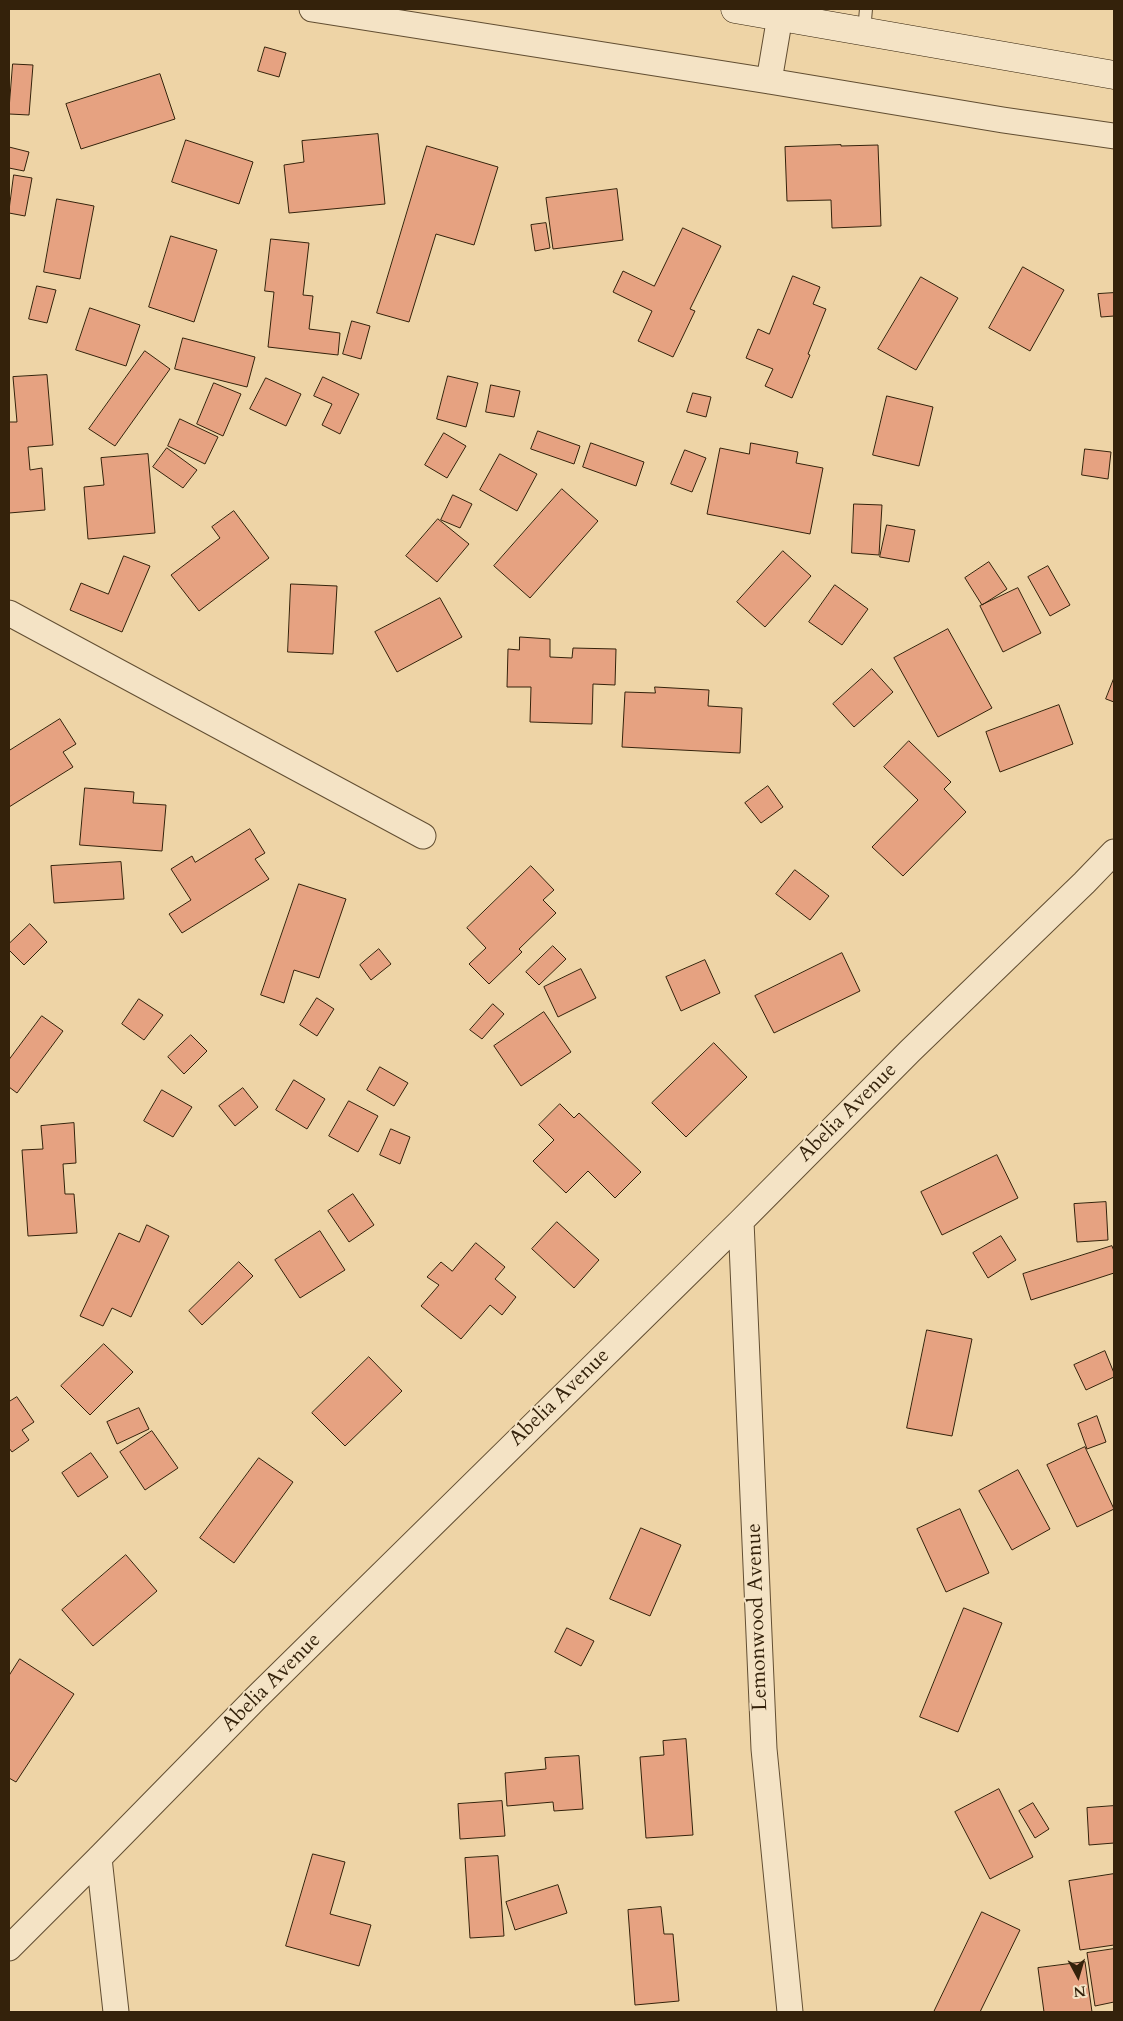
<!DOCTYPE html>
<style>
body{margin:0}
#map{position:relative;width:1123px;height:2021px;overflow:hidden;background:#eed4a6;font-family:Cardo,serif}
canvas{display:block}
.frame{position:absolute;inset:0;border:10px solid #34220b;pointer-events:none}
.north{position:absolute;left:1053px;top:1951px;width:50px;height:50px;-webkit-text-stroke:4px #f4e3c5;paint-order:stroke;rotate:174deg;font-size:14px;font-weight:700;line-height:20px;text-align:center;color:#34220b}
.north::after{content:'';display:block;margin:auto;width:18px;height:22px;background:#34220b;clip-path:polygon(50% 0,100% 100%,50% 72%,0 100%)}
</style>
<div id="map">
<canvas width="1123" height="2021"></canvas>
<div class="frame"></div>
<div class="north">N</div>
</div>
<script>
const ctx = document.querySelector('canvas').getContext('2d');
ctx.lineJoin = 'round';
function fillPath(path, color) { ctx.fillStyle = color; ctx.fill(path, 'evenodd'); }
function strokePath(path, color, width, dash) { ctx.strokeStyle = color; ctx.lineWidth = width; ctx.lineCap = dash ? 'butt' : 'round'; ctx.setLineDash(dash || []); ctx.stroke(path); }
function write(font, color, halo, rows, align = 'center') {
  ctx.font = font + ' Cardo,serif'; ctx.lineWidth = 4; ctx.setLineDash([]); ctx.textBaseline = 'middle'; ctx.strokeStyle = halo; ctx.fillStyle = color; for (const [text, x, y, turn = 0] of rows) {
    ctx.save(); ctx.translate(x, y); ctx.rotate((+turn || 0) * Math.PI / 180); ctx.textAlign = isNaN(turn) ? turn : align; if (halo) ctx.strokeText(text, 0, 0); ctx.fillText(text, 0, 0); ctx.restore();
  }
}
const building = new Path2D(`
 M265 47 286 53 279 77 258 71Z
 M13 64 33 65 29 115 9 114Z
 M160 74 175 119 81 149 66 104Z
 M378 134 385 204 289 213 284 165 304 162 302 141Z
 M186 140 253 162 239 204 172 182Z
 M841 145V146L878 145 881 226 832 228 831 200 787 201 785 147Z
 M427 146 498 167 474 245 436 234 409 322 377 313Z
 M9 147 29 152 24 171 9 168Z
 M14 175 32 178 25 216 9 213Z
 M617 189 623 240 553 249 546 198Z
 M57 199 94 206 80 279 44 272Z
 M546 223 550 248 535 251 531 225Z
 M683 228 721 246 690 309 695 311 673 357 638 341 652 311 613 292 623 271 654 286Z
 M171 236 217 250 194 322 149 307Z
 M271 239 309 243 303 295 313 296 309 329 340 333 338 355 268 347 274 292 265 291Z
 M1023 267 1064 290 1030 351 989 328Z
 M793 276 820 287 813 304 826 309 808 354 810 355 792 398 765 386 773 369 746 358 758 329 769 334Z
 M921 277 958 298 916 370 878 349Z
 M37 286 56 290 47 323 29 319Z
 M1114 293V316L1101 317 1098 294Z
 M90 308 140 325 126 366 76 350Z
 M352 321 370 326 361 359 343 354Z
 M183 338 255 357 247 387 175 369Z
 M145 351 170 369 115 446 89 429Z
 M47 375 53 445 28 447 30 470 42 468 45 510 9 513V422H17L13 377Z
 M448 376 478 383 466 427 437 419Z
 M323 377 359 394 340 434 322 425 332 404 314 396Z
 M266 378 301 394 286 426 250 409Z
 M214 383 241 394 223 436 197 424Z
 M491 385 520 391 514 417 486 412Z
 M693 393 711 397 706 417 687 412Z
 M887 396 933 407 919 466 873 455Z
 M180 419 218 437 205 464 168 446Z
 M538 431 580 446 574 464 531 449Z
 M444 433 466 446 447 478 425 465Z
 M591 443 644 462 636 486 583 467Z
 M751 443 798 452 796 463 823 468 810 534 707 514 720 448 749 454Z
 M167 448 197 470 183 488 153 467Z
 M1085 449 1111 452 1108 479 1082 475Z
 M685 450 706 458 692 492 671 484Z
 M148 454 155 533 88 539 84 487 104 485 101 458Z
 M500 454 537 474 517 511 480 490Z
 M562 489 598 521 530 598 494 566Z
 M453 495 472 504 460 528 441 520Z
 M854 504 882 505 879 555 852 553Z
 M234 511 269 558 199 611 171 575 220 538 212 527Z
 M438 519 469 544 437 582 406 556Z
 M887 525 915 530 909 562 880 557Z
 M783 551 811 576 765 627 737 602Z
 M124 556 150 566 122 632 70 610 81 583 108 594Z
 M989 562 1007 589 982 605 965 578Z
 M1048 566 1070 605 1050 616 1028 577Z
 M291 584 337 586 333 654 288 652Z
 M835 585 868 609 842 645 809 622Z
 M1018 588 1041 633 1003 652 980 606Z
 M440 598 462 637 397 672 375 632Z
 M948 629 992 708 938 737 894 658Z
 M520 637 550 639V657L572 658 573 648 616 649 615 685 593 684 592 724 530 722 531 687H507L508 649 519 650Z
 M872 669 893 692 854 727 833 704Z
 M1114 678V702L1106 699Z
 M655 687 709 690 708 706 742 708 740 753 622 747 625 692 655 693Z
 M1059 705 1073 744 1000 772 986 732Z
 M60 719 76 744 63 752 73 767 9 807V751Z
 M909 741 951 782 944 789 966 812 903 876 872 847 918 800 884 767Z
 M768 786 783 807 761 823 745 803Z
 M85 788 134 792 133 803 166 805 162 851 80 845Z
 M250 829 265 853 255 859 269 879 182 933 169 914 191 900 171 869 192 856 195 862Z
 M121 862 124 899 54 903 51 866Z
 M531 866 554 890 543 900 556 913 519 949 522 952 489 984 469 964 486 948 467 928Z
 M795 870 829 896 810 920 776 894Z
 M299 884 346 899 319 978 294 970 284 1003 261 995Z
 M30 924 47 942 24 965 9 950V944Z
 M553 946 566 959 539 985 526 972Z
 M379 949 391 964 371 980 360 965Z
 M842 953 860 991 774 1033 755 996Z
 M705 960 720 993 681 1011 666 977Z
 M581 969 596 998 558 1017 544 987Z
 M317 998 334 1009 317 1036 300 1025Z
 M139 999 163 1015 144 1040 122 1024Z
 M493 1004 504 1014 482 1039 470 1030Z
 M544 1012 571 1052 521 1086 494 1046Z
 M42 1016 63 1031 17 1093 9 1087V1060Z
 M191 1035 207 1051 184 1074 168 1057Z
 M714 1043 747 1077 686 1137 652 1103Z
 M380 1067 408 1083 394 1106 367 1090Z
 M294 1080 325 1099 307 1129 276 1110Z
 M243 1088 258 1107 235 1126 219 1106Z
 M162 1090 192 1107 173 1137 144 1121Z
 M349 1101 378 1116 358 1152 329 1136Z
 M560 1104 574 1118 579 1113 641 1172 615 1198 588 1171 566 1193 533 1161 554 1140 539 1125Z
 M74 1123 76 1163 63 1164 65 1194H74L77 1233 28 1236 22 1150 43 1149 41 1126Z
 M391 1129 410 1137 400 1164 380 1155Z
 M997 1155 1018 1198 942 1235 921 1192Z
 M353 1194 374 1225 349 1242 328 1211Z
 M1106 1202 1108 1240 1077 1242 1074 1204Z
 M557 1222 599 1260 574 1288 532 1249Z
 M147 1225 169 1236 131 1317 112 1308 103 1326 80 1316 119 1233 139 1242Z
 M320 1231 345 1270 300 1298 275 1260Z
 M1001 1236 1016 1260 988 1278 973 1253Z
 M476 1243 505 1267 495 1279 516 1297 502 1315 490 1305 461 1339 421 1306 439 1285 427 1277 441 1262 452 1271Z
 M1112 1246 1114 1251V1273L1031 1300 1023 1274Z
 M239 1262 253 1276 202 1325 189 1311Z
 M927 1330 972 1339 952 1436 907 1428Z
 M104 1344 133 1372 90 1415 61 1386Z
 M1105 1351 1114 1373V1377L1086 1390 1074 1365Z
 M369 1357 402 1391 345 1446 312 1413Z
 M17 1397 34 1422 22 1430 29 1440 12 1452 9 1448V1402Z
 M139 1408 149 1429 117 1444 107 1422Z
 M1097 1416 1106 1442 1087 1449 1078 1424Z
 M152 1431 178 1468 145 1490 120 1452Z
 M1085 1447 1114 1509 1077 1527 1047 1465Z
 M91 1453 108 1477 78 1497 62 1473Z
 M259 1458 293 1482 234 1563 200 1538Z
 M1018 1470 1050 1529 1012 1550 979 1491Z
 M960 1509 989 1573 946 1592 917 1529Z
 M641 1528 681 1545 650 1616 610 1599Z
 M126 1555 157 1591 93 1646 62 1610Z
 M964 1608 1002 1623 958 1732 920 1717Z
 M567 1628 594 1641 581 1666 555 1652Z
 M20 1659 74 1694 16 1782 9 1778V1676Z
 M686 1739 693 1835 646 1838 640 1757 664 1755 663 1741Z
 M579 1756 583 1809 554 1811 553 1802 507 1806 505 1773 546 1769 545 1758Z
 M999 1789 1033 1857 990 1879 955 1812Z
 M502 1801 505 1836 460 1839 458 1804Z
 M1033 1803 1049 1829 1035 1838 1019 1811Z
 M1114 1806V1843L1089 1845 1087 1808Z
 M313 1854 345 1862 330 1914 371 1925 359 1966 286 1946Z
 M498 1856 504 1936 470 1938 465 1858Z
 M1114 1874V1945L1080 1950 1069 1881Z
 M558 1885 567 1913 515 1930 506 1902Z
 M661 1907 664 1934H673L679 2001 635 2005 628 1910Z
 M982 1912 1020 1930 980 2012H934Z
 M1114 1949V2002L1095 2006 1087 1953Z
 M1085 1962 1092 2012H1044L1038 1968Z`);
const lane = new Path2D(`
 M864 31 866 9`);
const street = new Path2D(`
 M312 9 769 81 1003 120 1114 136
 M769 81 780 16
 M9 613 423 836
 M741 1221 764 1749 790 2012
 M99 1858 116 2012
 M9 1948 99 1858 256 1698 741 1221 910 1051 1084 883 1114 852`);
const secondary = new Path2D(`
 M735 9 1114 75`);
const streetNames = [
 ["Abelia Avenue",848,1113,-45],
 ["Abelia Avenue",560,1398,-44],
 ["Lemonwood Avenue",758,1617,-92],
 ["Abelia Avenue",272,1683,-45]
];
fillPath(building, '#e6a281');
strokePath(building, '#34220b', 1);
strokePath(lane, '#624e32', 14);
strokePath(street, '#624e32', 27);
strokePath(secondary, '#34220b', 29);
strokePath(lane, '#f4e3c5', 12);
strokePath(street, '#f4e3c5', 25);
strokePath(secondary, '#f4e3c5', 28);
write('21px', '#34220b', '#f4e3c5', streetNames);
</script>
